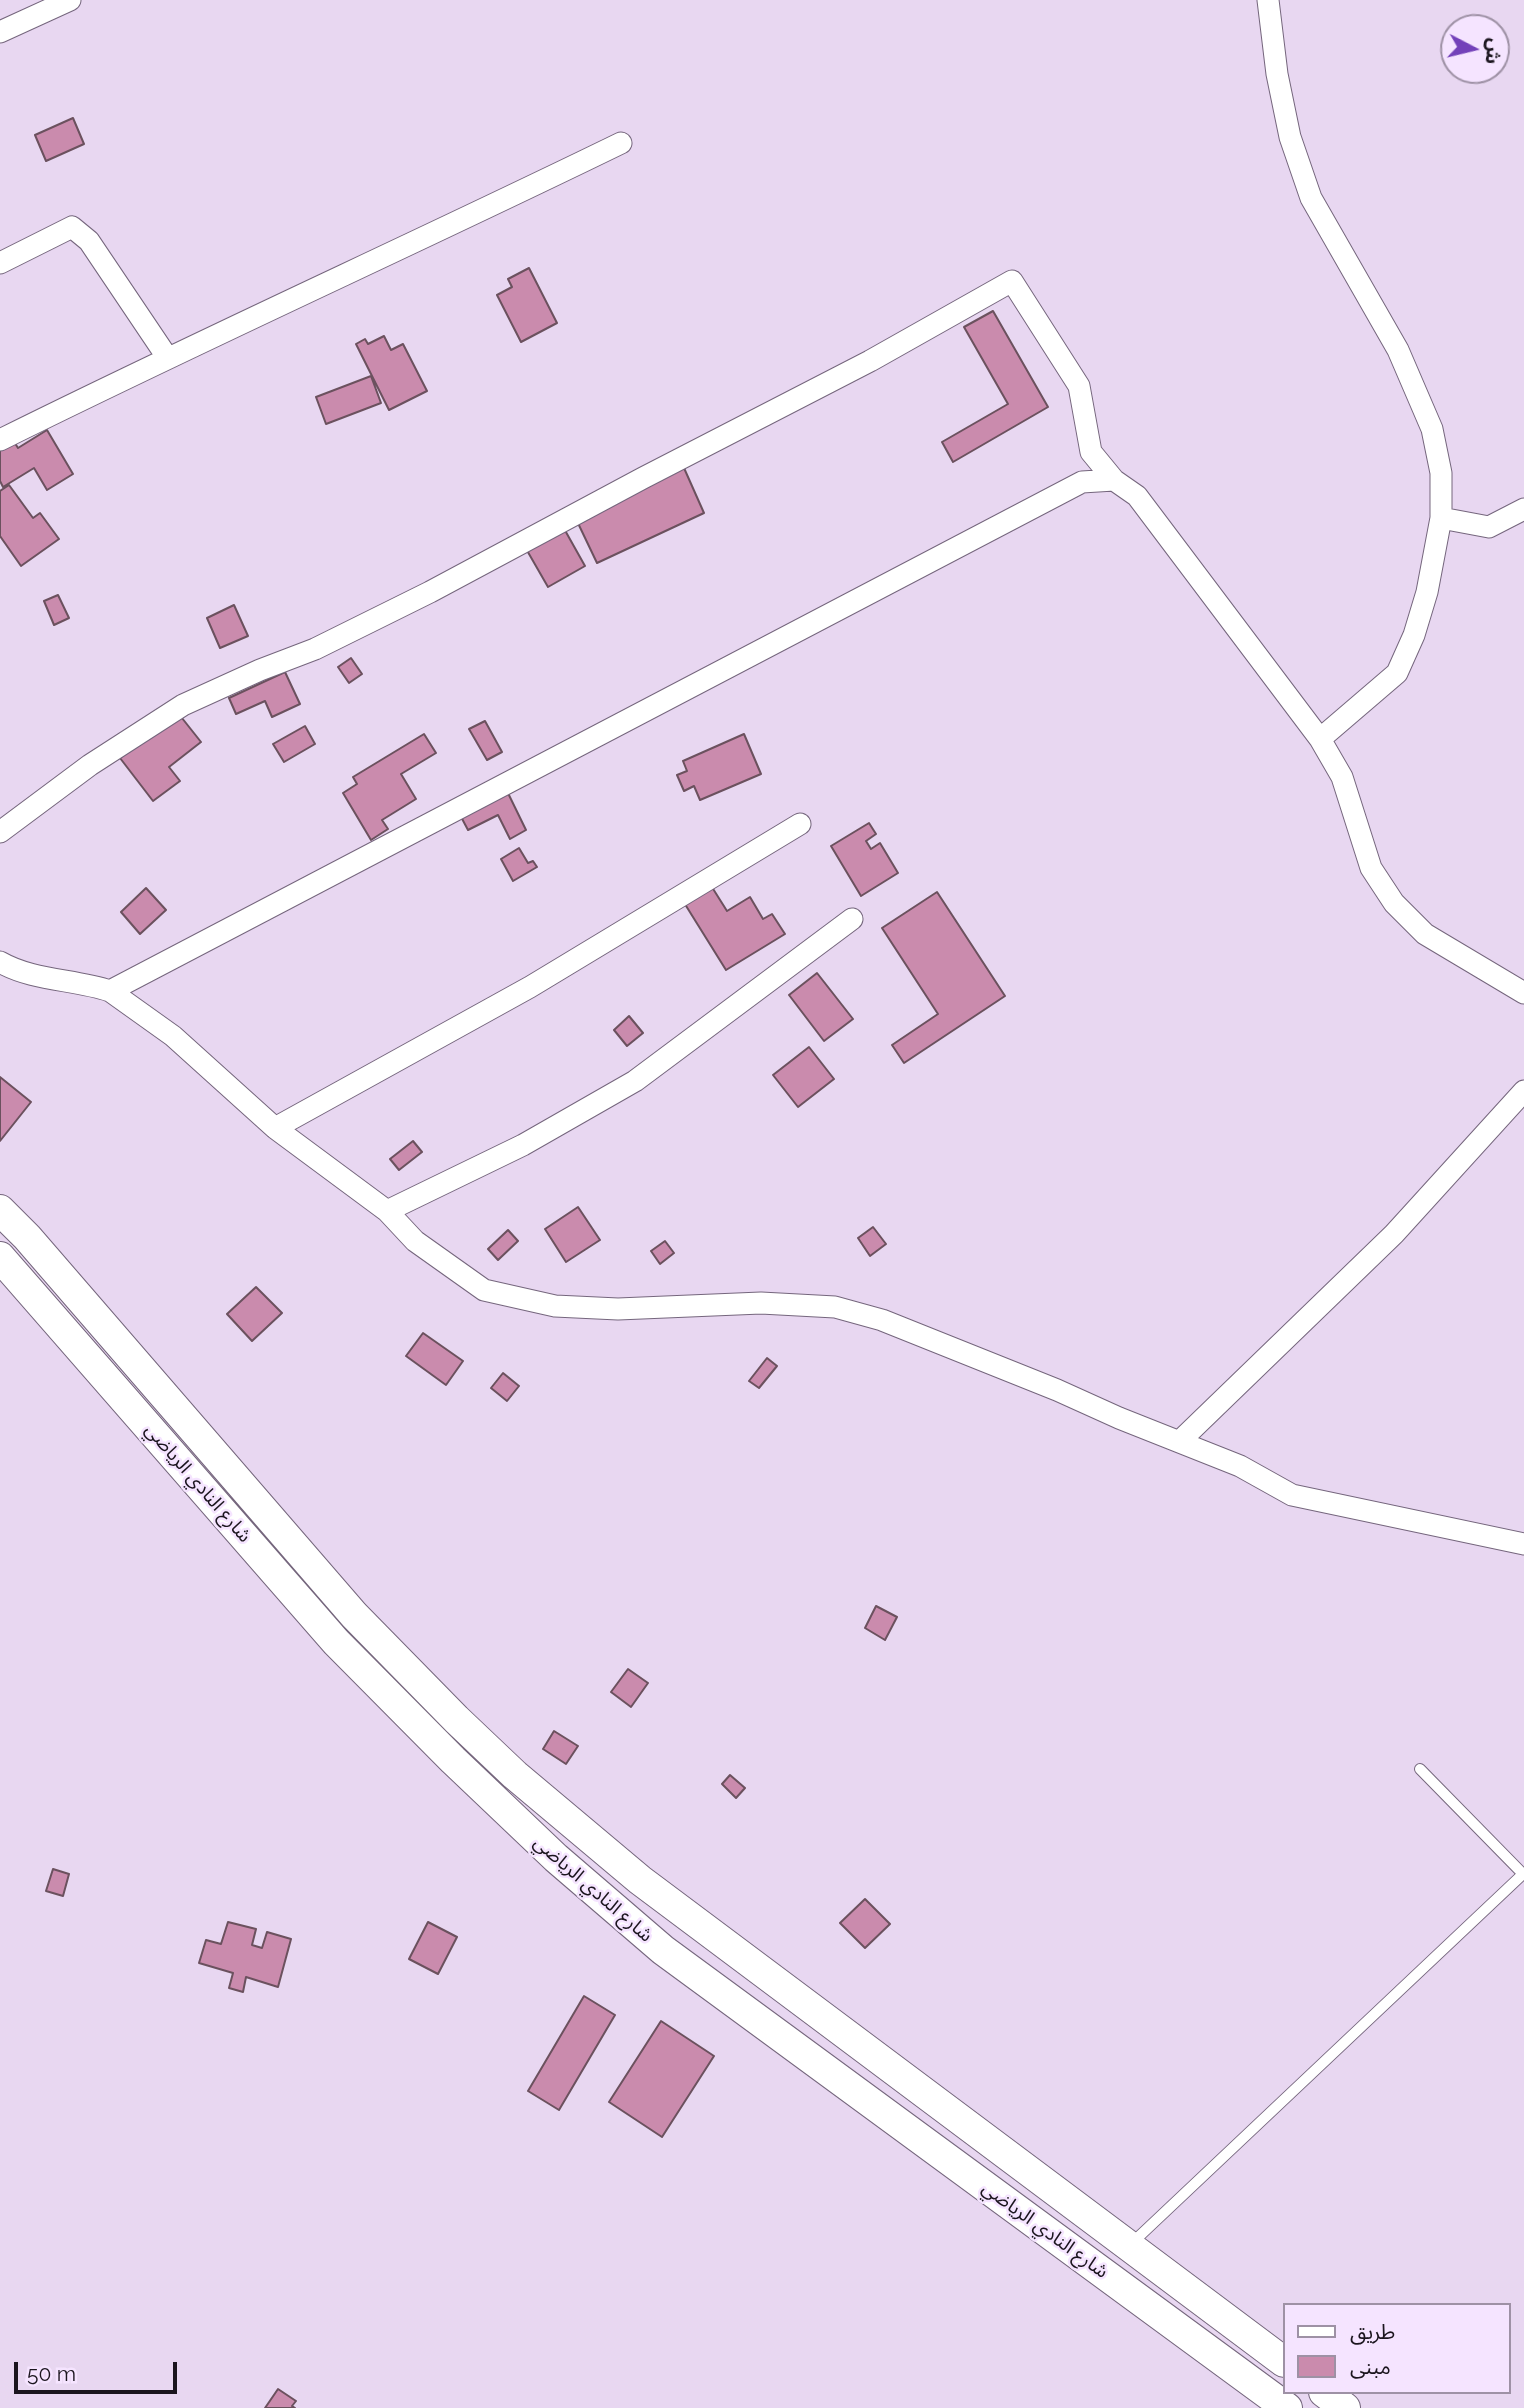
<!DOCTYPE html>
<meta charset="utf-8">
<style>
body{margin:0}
#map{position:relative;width:1524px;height:2408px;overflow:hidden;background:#e8d7f1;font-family:Raleway,"Noto Sans Arabic",sans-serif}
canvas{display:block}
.legend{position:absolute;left:1283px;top:2303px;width:228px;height:91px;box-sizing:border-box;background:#f5e4ff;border:2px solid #9e91a5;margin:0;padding:9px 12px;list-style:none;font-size:21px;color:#1b151e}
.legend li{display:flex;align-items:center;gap:14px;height:35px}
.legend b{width:35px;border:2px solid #9e91a5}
.north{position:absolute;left:1440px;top:14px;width:70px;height:70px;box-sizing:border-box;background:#f5e4ff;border:2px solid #9e91a5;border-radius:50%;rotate:97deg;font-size:19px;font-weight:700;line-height:28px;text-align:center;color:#1b151e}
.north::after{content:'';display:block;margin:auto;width:24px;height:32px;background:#7341b9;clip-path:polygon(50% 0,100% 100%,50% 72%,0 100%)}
.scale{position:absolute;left:14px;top:2362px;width:163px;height:32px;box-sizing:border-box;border:4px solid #1b151e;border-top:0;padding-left:9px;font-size:21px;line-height:24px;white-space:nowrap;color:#1b151e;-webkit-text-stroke:5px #f5e4ff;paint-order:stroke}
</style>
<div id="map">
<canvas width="1524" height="2408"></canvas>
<ul class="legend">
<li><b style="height:9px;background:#fff"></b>طريق</li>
<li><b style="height:19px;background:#ca8bad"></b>مبنى</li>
</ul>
<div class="north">ش</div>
<div class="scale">50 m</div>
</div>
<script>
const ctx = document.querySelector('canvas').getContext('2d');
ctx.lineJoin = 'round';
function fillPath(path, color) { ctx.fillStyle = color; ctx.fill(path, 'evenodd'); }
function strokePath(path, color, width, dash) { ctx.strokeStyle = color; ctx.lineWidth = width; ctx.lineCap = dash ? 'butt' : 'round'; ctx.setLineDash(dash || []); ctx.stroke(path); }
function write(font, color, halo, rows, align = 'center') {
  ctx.font = font + ' Raleway,"Noto Sans Arabic",sans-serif'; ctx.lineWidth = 5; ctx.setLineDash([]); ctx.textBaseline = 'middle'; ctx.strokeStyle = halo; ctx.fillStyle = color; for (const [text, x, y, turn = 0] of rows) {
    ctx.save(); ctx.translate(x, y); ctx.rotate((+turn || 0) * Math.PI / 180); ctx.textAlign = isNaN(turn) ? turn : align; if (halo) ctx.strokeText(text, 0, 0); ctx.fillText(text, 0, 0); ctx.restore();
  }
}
const building = new Path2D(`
 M73 118 84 144 46 161 35 135Z
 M529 268 557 323 521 342 497 295 512 287 508 279Z
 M993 311 1048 407 953 462 942 442 1008 404 964 327Z
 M384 336 391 350 403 344 427 391 389 410 356 344 365 339 368 344Z
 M371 376 381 403 326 424 316 397Z
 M47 430 73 474 47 490 34 468 3 487 0 481V448L13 440 18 448Z
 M684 468 704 513 597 563 576 519Z
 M9 485 33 518 40 513 59 539 21 566 0 536V491Z
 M562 525 585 566 548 587 525 547Z
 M58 595 69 618 54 625 44 601Z
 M234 605 248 636 220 648 207 618Z
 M351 658 362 674 349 683 338 667Z
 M285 672 300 704 272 717 265 701 236 714 229 698Z
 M178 713 201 742 169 767 180 781 153 801 120 758Z
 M485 721 502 752 487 760 469 729Z
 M305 726 315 744 284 762 273 744Z
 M424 734 436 753 401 774 416 799 382 820 388 829 371 840 343 793 357 784 353 777Z
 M744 734 761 774 700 800 694 786 684 791 677 775 687 771 683 761Z
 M506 789 526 830 510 839 498 815 468 830 459 813Z
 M869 823 876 834 866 841 871 849 880 843 898 873 861 896 831 846Z
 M519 848 528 863 533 861 537 867 513 881 501 859Z
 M710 884 727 911 750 897 763 919 772 914 785 934 726 970 683 901Z
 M146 888 166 910 140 934 121 912Z
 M937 892 1005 996 904 1063 892 1045 938 1014 882 928Z
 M817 973 853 1019 824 1041 789 995Z
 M629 1016 643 1033 627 1046 614 1030Z
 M809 1047 834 1079 798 1107 773 1075Z
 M0 1077 31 1102 0 1141Z
 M413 1141 422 1152 399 1170 390 1159Z
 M578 1207 600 1240 566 1262 545 1229Z
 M873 1227 886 1244 870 1256 858 1238Z
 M508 1230 518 1241 498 1260 488 1249Z
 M665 1241 674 1253 660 1264 651 1251Z
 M256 1287 282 1313 252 1341 227 1314Z
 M423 1333 463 1361 446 1385 406 1356Z
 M767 1358 777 1366 759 1388 749 1381Z
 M503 1373 519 1386 507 1401 491 1388Z
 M876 1606 897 1617 885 1640 865 1628Z
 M628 1669 648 1683 631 1707 611 1692Z
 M554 1731 578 1746 566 1764 543 1749Z
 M730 1775 745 1788 736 1798 722 1784Z
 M53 1869 69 1874 63 1896 46 1891Z
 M865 1899 890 1924 865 1948 840 1923Z
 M228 1922 256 1929 252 1945 262 1948 267 1932 291 1939 278 1987 246 1977 243 1992 229 1988 233 1973 199 1963 206 1940 221 1944Z
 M428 1922 457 1937 438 1974 409 1959Z
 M584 1996 615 2015 559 2110 528 2091Z
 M661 2021 714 2056 662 2137 609 2102Z
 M278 2389 296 2401 292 2406 295 2408H265Z`);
const service = new Path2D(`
 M1420 1769 1524 1875
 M1131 2244 1523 1874`);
const minor = new Path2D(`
 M1268 0 1277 74 1290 137 1311 198 1398 350 1432 429 1441 473V518L1427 592 1414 635 1397 673 1320 739
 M0 32 70 0
 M0 263 72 227 89 241 167 357
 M0 440C205 338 414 244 621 143
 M1441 518 1489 527 1524 509
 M0 832 90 765 183 705 260 670 315 649 430 592 643 478 870 361 1012 281 1079 386 1091 452 1114 480
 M0 962C33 981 75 979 110 991L1082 482 1114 480 1137 496 1320 739 1342 777 1371 868 1394 903 1425 934 1524 993
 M110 991 173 1036 275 1128 387 1211 415 1241 484 1290 555 1306 618 1309 761 1303 835 1307 882 1320 1057 1390 1119 1418 1240 1466 1292 1495 1524 1544
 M275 1128 530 987 800 824
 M387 1211 523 1145 635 1081 852 919
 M1180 1441 1394 1234 1524 1091`);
const secondary = new Path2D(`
 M0 1210 27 1237 354 1615 456 1719 515 1775 640 1880 1284 2362
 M0 1257 336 1642 453 1760 556 1858 663 1950 1287 2408
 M1324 2392 1345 2408`);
const streetNames = [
 ["شارع النادي الرياضي",198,1483,49],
 ["شارع النادي الرياضي",593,1889,41],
 ["شارع النادي الرياضي",1045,2230,36]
];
fillPath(building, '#ca8bad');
strokePath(building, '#6b515e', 2);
strokePath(service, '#75667d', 12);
strokePath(minor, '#75667d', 23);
strokePath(secondary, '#75667d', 32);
strokePath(service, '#fff', 10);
strokePath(minor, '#fff', 21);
strokePath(secondary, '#fff', 30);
write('19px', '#1b151e', '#f5e4ff', streetNames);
</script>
